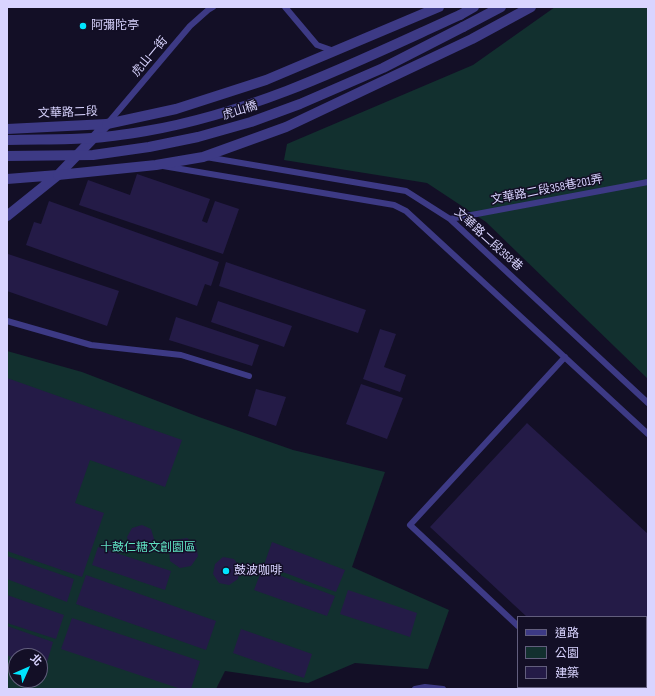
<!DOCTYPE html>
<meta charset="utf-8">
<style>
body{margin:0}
#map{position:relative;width:655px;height:696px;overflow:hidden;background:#130f26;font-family:"Sofia Sans Condensed","Noto Sans TC",sans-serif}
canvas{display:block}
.frame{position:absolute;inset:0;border:8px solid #d9d4ff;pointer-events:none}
.legend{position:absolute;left:517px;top:616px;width:130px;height:72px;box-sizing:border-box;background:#130f26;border:1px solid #625e7d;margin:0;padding:5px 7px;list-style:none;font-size:12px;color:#d9d4ff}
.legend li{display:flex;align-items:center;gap:8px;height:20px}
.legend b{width:20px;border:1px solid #625e7d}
.north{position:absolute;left:8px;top:648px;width:40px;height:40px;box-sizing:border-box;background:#130f26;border:1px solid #625e7d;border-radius:50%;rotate:45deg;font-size:11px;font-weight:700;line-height:16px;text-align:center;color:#d9d4ff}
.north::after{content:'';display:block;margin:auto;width:14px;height:18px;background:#00e5ff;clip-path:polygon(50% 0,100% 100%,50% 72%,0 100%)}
</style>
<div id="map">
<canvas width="655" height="696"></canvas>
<div class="frame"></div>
<ul class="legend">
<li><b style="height:5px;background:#3d3a85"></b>道路</li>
<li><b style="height:11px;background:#12302f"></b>公園</li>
<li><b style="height:11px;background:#241b47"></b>建築</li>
</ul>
<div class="north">北</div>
</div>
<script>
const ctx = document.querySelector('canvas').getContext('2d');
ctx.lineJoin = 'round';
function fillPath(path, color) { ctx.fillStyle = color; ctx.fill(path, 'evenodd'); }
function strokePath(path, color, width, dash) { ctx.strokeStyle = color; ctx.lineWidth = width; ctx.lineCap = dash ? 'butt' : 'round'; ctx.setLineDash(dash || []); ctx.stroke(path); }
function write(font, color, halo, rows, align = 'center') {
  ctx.font = font + ' "Sofia Sans Condensed","Noto Sans TC",sans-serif'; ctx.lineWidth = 3; ctx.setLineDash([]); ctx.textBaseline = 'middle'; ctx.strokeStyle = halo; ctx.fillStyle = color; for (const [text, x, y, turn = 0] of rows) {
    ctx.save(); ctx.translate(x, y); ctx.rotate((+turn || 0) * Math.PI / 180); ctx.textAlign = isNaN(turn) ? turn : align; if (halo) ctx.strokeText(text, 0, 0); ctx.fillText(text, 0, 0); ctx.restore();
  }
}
const green = new Path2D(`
 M555 7H648V379L486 222 427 183 284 160 287 144 473 65Z
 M7 351 82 372 199 417 293 450 385 472 352 567 449 610 428 669 355 663 308 683 225 671 216 689H7ZM16 656H40V680H16Z`);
const building = new Path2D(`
 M137 174 210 199 202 221 207 223 215 201 239 209 223 254 79 205 88 180 130 195Z
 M49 201 219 262 211 286 205 284 197 306 26 245 34 222 41 224Z
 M8 254 119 291 107 326 7 291V257Z
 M226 262 366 310 358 333 219 286Z
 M218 301 292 326 284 347 211 322Z
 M176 317 259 345 252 366 169 340Z
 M380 329 396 334 384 367 406 375 400 392 363 379Z
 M7 378 182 440 165 487 90 460 75 503 104 513 82 577 7 551Z
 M361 384 403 398 387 439 346 424Z
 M256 389 286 397 276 426 248 416Z
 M527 423 648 534V621L646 624V617H527L430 527Z
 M142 525 151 529 154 539 149 548 139 551 130 547 127 537 132 528Z
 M187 538 196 545 198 556 191 566 180 568 170 561 169 550 175 540Z
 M272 542 345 570 336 592 264 565Z
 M98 547 171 571 165 590 92 565Z
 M7 556 74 579 67 602 7 579Z
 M223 557 234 559 240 568 238 579 229 585 219 583 213 574 215 564Z
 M262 569 335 596 327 616 254 590Z
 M86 575 216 621 206 650 76 604Z
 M348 590 417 613 410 637 340 614Z
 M7 595 64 615 56 639 7 623Z
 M72 618 200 661 191 689H181L61 649Z
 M7 626 53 642 45 669 40 667V656H16V659L7 655Z
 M241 629 312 654 304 678 233 653Z
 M648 673V689H633L635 687H646V675Z`);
const service = new Path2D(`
 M285 7 317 45 334 51
 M108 123 190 26 208 10 213 7
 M206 157 406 191 450 219 648 403
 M163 166 394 205 406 211 648 434
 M450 219 648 182
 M7 321 91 345 181 355 249 376
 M518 626 410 525 565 357
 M646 648 648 645
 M584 687 586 689
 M415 689 425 687 443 689
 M608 689 610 687`);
const minor = new Path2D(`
 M7 129 107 124
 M7 179 58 175
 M7 216 58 175 107 124`);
const tertiary = new Path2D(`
 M460 15 474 7
 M463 27 501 7
 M107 124 176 109 266 80 439 7
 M58 175 156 165 203 157 286 127 472 39 531 7`);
const tertiaryBridge = new Path2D(`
 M7 140C35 139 64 140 92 138 110 137 128 134 146 131 257 112 358 61 460 15
 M7 156 93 155 149 147 198 137 251 122 300 104 383 68 463 27`);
const markers = [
 [83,26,4,"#00e5ff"],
 [226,571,4,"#00e5ff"]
];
const poiNames = [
 ["阿彌陀亭",91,26],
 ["鼓波咖啡",234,571]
];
const streetNames = [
 ["虎山一街",150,57,-50],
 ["虎山橋",240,111,-17],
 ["文華路二段",68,113,-2],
 ["文華路二段358巷201弄",547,190,-11],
 ["文華路二段358巷",488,240,42]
];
const parkNames = [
 ["十鼓仁糖文創園區",148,548]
];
fillPath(green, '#12302f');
fillPath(building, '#241b47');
strokePath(service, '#3d3a85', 6);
strokePath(minor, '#3d3a85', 10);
strokePath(tertiary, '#3d3a85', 10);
strokePath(tertiaryBridge, '#3d3a85', 10);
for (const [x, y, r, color] of markers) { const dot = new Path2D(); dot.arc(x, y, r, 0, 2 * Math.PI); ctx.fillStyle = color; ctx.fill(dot); strokePath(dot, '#130f26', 1.5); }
write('12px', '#d9d4ff', '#130f26', poiNames, 'left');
write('12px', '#d9d4ff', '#130f26', streetNames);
write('12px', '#5fe0c0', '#130f26', parkNames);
</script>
